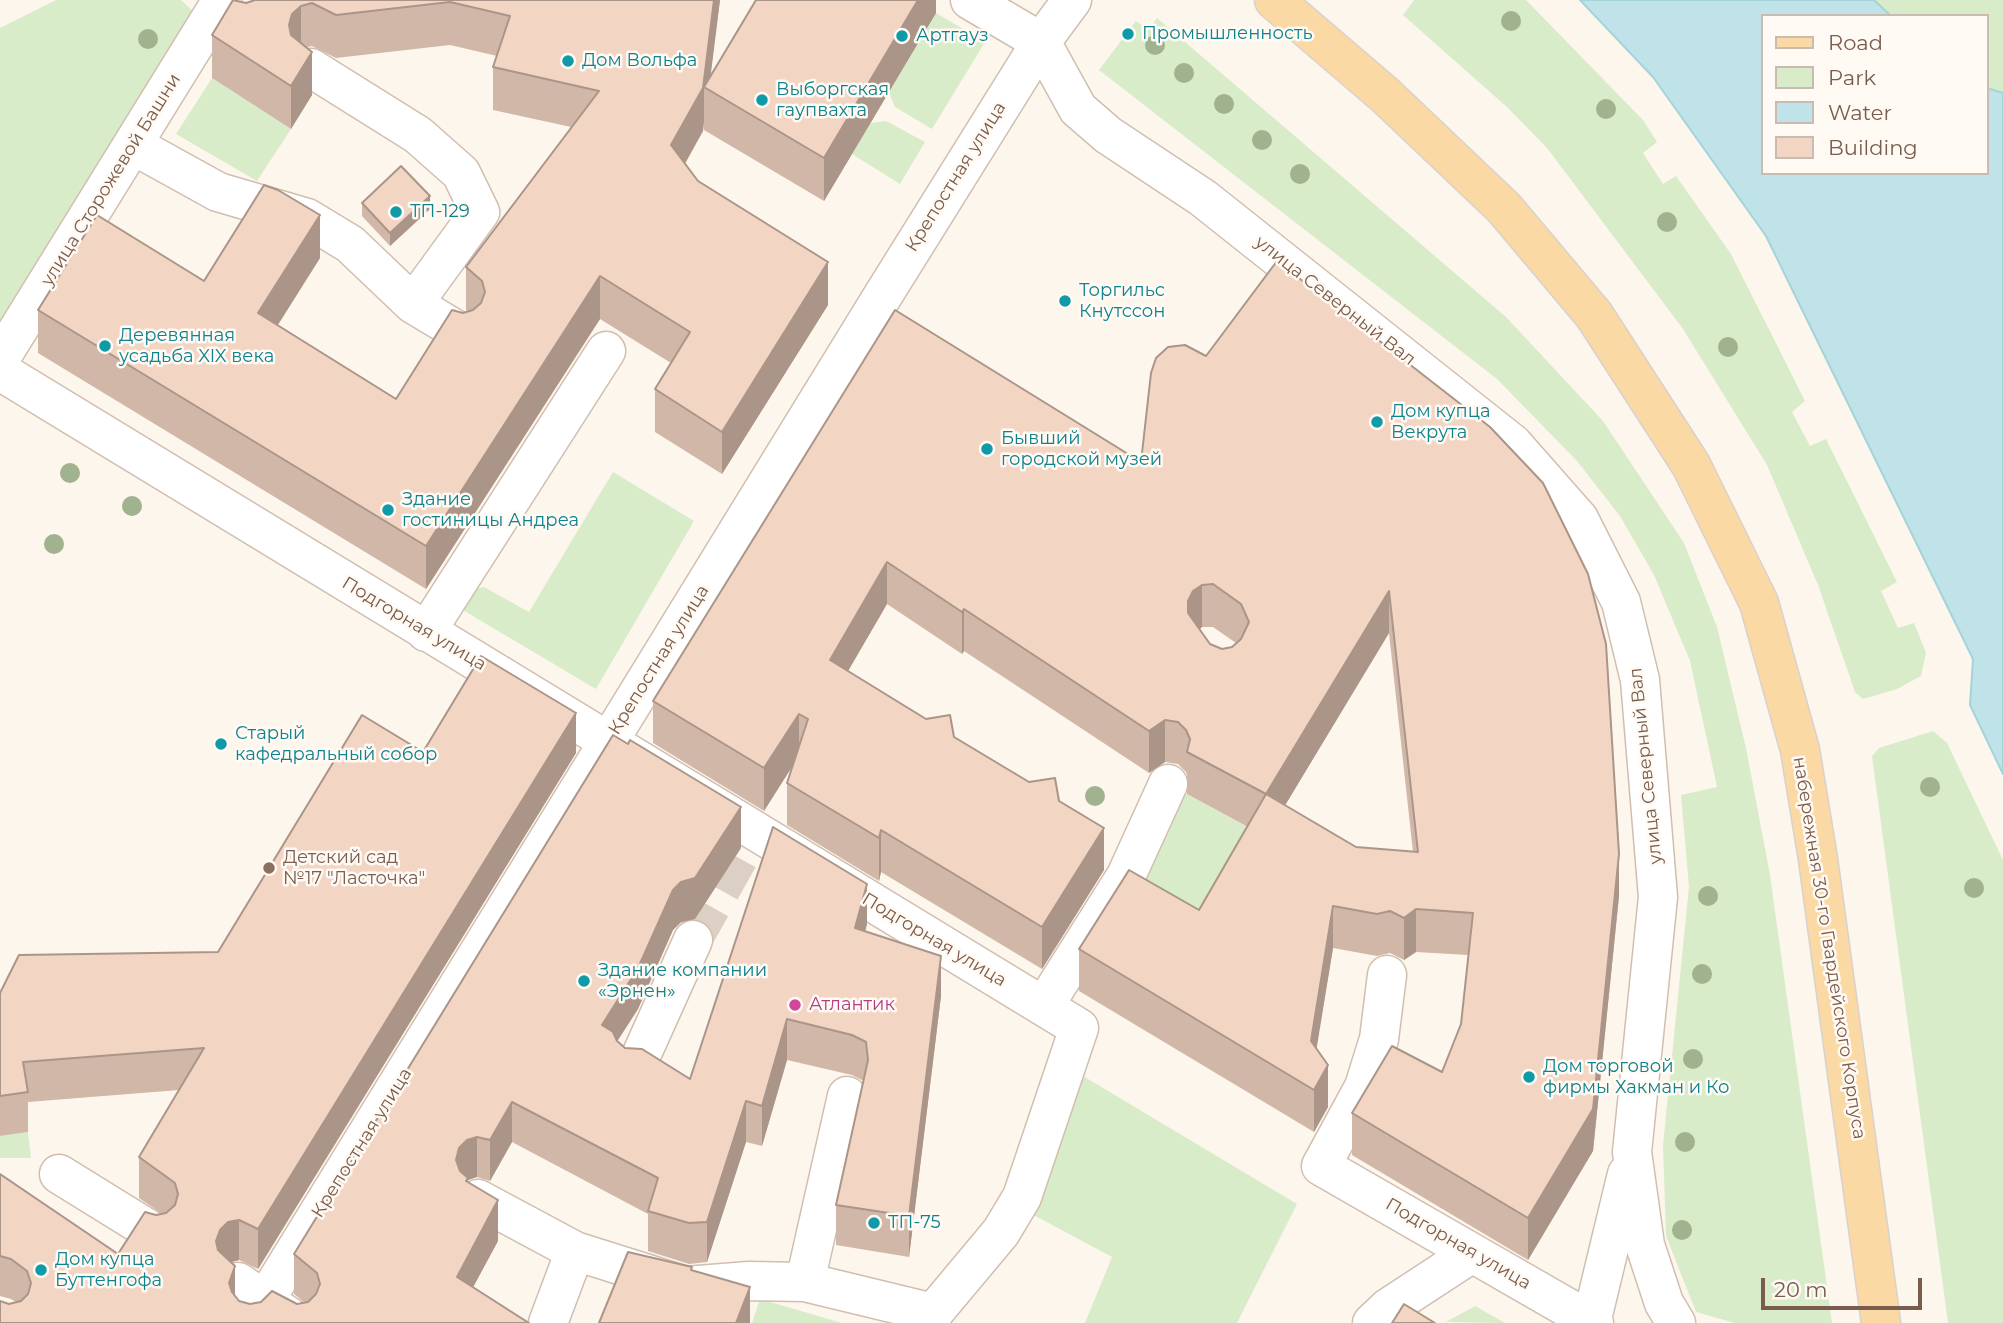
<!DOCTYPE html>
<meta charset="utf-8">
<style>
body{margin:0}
#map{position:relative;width:2003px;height:1323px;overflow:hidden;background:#fdf6ec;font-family:Montserrat,sans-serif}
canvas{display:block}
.legend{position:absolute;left:1761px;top:14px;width:228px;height:161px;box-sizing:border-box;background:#fffaf3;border:2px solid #cabbb1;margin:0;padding:9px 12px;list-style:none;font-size:21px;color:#7a5c4d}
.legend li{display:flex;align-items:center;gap:14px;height:35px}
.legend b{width:35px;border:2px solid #cabbb1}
.scale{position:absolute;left:1761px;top:1278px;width:161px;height:32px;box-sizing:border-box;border:4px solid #7a5c4d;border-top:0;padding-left:9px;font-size:21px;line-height:24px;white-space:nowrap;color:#7a5c4d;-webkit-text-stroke:5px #fffaf3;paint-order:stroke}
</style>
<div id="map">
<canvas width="2003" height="1323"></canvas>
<ul class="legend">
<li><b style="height:9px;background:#fbd9a5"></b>Road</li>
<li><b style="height:19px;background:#d8ecc9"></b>Park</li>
<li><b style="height:19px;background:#bfe3e8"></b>Water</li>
<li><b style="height:19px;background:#f3d5c3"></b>Building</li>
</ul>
<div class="scale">20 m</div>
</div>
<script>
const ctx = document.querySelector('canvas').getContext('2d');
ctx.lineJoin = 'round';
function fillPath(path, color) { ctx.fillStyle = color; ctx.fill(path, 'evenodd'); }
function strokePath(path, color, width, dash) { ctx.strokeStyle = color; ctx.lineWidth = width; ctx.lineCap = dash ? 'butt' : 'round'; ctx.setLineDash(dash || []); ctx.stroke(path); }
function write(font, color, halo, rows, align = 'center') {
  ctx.font = font + ' Montserrat,sans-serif'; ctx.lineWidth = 5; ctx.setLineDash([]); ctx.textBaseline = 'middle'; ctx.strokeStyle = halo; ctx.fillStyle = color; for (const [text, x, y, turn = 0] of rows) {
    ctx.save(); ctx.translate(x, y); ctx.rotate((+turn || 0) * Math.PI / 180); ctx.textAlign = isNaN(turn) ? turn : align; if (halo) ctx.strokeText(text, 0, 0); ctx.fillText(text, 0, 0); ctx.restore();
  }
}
const green = new Path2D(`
 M56 0H181L193 11 0 322V28Z
 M1414 0H1526L1643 120 1657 142 1643 153 1663 184 1676 176 1731 254 1805 401 1792 412 1810 446 1826 439 1897 582 1881 591 1898 628 1914 623 1926 653 1921 676 1897 689 1863 699 1855 692 1818 585 1767 465 1683 329 1547 148 1508 108 1403 15Z
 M1874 0H2003V93L1987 88V16H1892Z
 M936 13 985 42 932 129 895 107 889 92Z
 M1157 18 1506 317 1603 421 1684 543 1717 627 1746 748 1770 875 1832 1323H1735L1696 1312 1666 1236 1663 1145 1689 887 1681 795 1717 787 1690 661 1654 575 1620 516 1577 461 1497 379 1099 70 1136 21 1148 30Z
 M212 78 291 129 257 181 176 134Z
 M886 121 925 142 900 184 852 154 870 123Z
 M613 472 694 521 596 689 461 609 474 589 484 587 529 612Z
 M1933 731 1947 743 2003 860V1323H1948L1872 756 1879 748Z
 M1183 792 1266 837 1214 928 1125 910Z
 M1083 1076 1297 1204 1237 1323H1085L1112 1257 1028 1212Z
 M28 1132 31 1158H0V1136Z
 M760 1299 842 1323H752Z
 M1475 1306 1505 1323 1446 1322Z`);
const water = new Path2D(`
 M1580 0H1874L1891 16H1763V173H1987V88L2003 93V774L1970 705 1973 659 1766 236 1653 77Z`);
const minorTunnel = new Path2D(`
 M693 940 739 858`);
const minor = new Path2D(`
 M970 0 1041 42
 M1041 42 1078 109 1108 135 1203 198 1513 444 1579 519 1621 602 1640 680 1658 897 1632 1152 1645 1245 1664 1303 1676 1323
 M311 68 418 135 461 173 480 212 413 304
 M133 145 218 192 307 218 350 244 413 304 463 334
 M0 359 222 0
 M0 371 1079 1028 1022 1197 1001 1232 925 1323
 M426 632 606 351
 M1387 975 1379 1039 1364 1087 1321 1166 1594 1323
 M1044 1006 1126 876 1168 784
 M635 1069 693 940
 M59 1174 156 1234
 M478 1199 575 1251 686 1286 749 1281 805 1282 933 1313
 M238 1282 298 1323
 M805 1282 847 1096
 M251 1323 882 297 1041 42 1072 0
 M548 1323 575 1251
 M1372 1323 1388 1308 1472 1253
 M1591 1323 1627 1174`);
const major = new Path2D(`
 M1274 0 1385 95 1504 208 1594 315 1691 465 1759 603 1800 750 1818 859 1881 1323`);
const trees = [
 [1511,21],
 [148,39],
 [1155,45],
 [1184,73],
 [1224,104],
 [1606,109],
 [1262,140],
 [1300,174],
 [1667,222],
 [1728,347],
 [70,473],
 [132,506],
 [54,544],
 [1930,787],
 [1095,796],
 [1974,888],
 [1708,896],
 [1702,974],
 [1693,1059],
 [1685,1142],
 [1682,1230]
];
const wall = new Path2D(`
 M255 0H720L710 77 936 0V13L824 201 704 130V121L703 131 685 164 698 181 828 305 722 474 655 432V389L671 363 600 319 426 589 38 353V310L204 281 320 258 278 325 396 399 463 313 468 312 466 310V267L571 127 493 110V67L497 56 450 45 336 58 312 46 307 47 312 95 291 129 212 78V35L246 3Z
 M362 203 430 209 390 246 362 216Z
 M895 310 1141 462 1206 356 1619 896 1593 1151 1528 1260 1352 1155V1113L1442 1072 1461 1024 1468 955 1416 952 1404 960 1390 953 1377 956 1333 948 1316 1048 1328 1107 1314 1132 1079 991V949L1199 910 1248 827 1187 794V775L1186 772 1178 764 1165 762 1149 773 964 651 962 654 887 604 848 671 1059 801 1104 870 1042 969 881 872 879 881 787 825V783L793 764 764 811 653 743V701ZM1202 627H1213L1236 643 1232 647 1222 649 1210 644 1200 629ZM1389 633 1413 852 1356 847 1285 805Z
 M423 752 576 753 258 1269 239 1260 231 1262 235 1297 239 1301 250 1304H297L305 1303 294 1294V1254L741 848 695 919 681 922 673 930 638 1009 617 1041 625 1048 690 1079 867 924 865 932 941 996 909 1257 836 1245V1205L864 1081 852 1075 787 1060 762 1146 746 1142 707 1262 689 1264 648 1251V1214L512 1142 490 1181 477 1177 468 1180V1182L498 1241 473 1287 529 1323 9 1304 16 1302 11 1299 0 1296V1174L118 1254 156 1215 162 1214 139 1198V1157L179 1090 28 1102V1132L0 1136V993L218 952Z`);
const shadedWall = new Path2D(`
 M714 0H720L709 89 704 87V121L703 131 671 188V145Z
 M918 0H936V13L824 201V158Z
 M301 6V48L292 57 289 25 292 14Z
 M312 52V95L291 129V86Z
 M430 196V209L390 246V233Z
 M320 215V258L258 356V313Z
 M828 262V305L722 474V432Z
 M600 276V319L426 589V546Z
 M887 562V604L830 702V660Z
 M1202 585V627L1193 634 1188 644V601L1193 591Z
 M1389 591V633L1266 837V794Z
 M964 609V651L962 654V612Z
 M576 713V753L258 1269V1229Z
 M799 714V756L764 811V768Z
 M1165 720V762L1149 773V731Z
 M741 807V848L695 919 681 922 673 930 638 1009 602 1065V1025L673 890Z
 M1104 828V870L1042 969V927Z
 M881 830V872L879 881V838Z
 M1619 854V896L1593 1151 1528 1260V1218Z
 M867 884V924L855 969V928Z
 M1333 906V948L1311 1083V1041Z
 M1416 909V952L1404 960V918Z
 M941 956V996L909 1257V1216Z
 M787 1019V1060L762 1146V1106Z
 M1328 1065V1107L1314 1132V1090Z
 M746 1101V1142L707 1262V1222Z
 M512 1102V1142L490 1181V1140Z
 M477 1137V1177L468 1180V1219L459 1188 456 1160 459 1148 467 1140Z
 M498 1200V1241L457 1317V1277Z
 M239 1220V1260L228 1263 220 1270 216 1241 220 1230 228 1222Z
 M235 1266V1307L229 1283Z
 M750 1287V1323H736Z`);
const building = new Path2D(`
 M233 0 246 3 255 0H714L703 88 671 145 698 181 828 262 722 432 655 389 690 332 600 276 426 546 38 310 97 215 204 281 264 185 278 190 320 215 258 313 396 399 452 310 463 313 473 310 481 303 485 292 482 281 466 267 599 91 493 67 510 16 450 2 336 15 312 3 301 6 292 14 289 25 291 35 312 52 291 86 212 35Z
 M756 0H918L824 158 704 87Z
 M401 166 430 196 390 233 362 203Z
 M1277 261 1490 427 1543 483 1588 574 1606 644 1619 854 1593 1109 1528 1218 1352 1113 1392 1046 1442 1072 1461 1024 1473 913 1416 909 1404 918 1390 911 1377 914 1333 906 1311 1041 1328 1065 1314 1090 1079 949 1129 870 1199 910 1266 794 1187 752 1190 739 1186 730 1178 722 1165 720 1149 731 964 609 962 612 887 562 830 660 926 719 950 715 954 737 1029 782 1055 778 1059 801 1104 828 1042 927 881 830 879 838 787 783 808 719 799 714 764 768 653 701 895 310 1141 462 1151 373 1156 358 1168 347 1185 345 1206 356ZM1213 584 1241 604 1249 622 1241 639 1232 647 1222 649 1210 644 1188 613V601L1193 591 1202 585ZM1389 591 1418 852 1356 847 1266 794Z
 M481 656 576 713 258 1229 239 1220 228 1222 220 1230 216 1241 218 1250 235 1266 229 1283 232 1292 239 1301 250 1304 261 1302 272 1291 297 1304 308 1302 316 1294 320 1284 317 1273 294 1254 613 735 628 744 630 740 741 807 695 878 681 882 673 890 638 968 602 1025 613 1032 617 1041 625 1048 642 1049 690 1079 773 827 867 884 855 928 941 956 909 1216 836 1205 868 1060 866 1042 852 1035 787 1019 762 1106 746 1101 707 1222 689 1223 648 1211 658 1178 512 1102 490 1140 477 1137 467 1140 459 1148 456 1160 460 1171 468 1178 466 1181 498 1200 457 1277 529 1323H0V1301L9 1304 21 1301 28 1294 31 1283 27 1271 11 1259 0 1256V1174L118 1254 145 1212 156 1215 166 1213 175 1205 178 1194 175 1183 139 1157 204 1048 23 1062 28 1092 0 1096V993L19 955 218 952 362 715 423 752Z
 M628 1252 692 1267 691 1270 750 1287 736 1323H599Z
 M1404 1304 1435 1323H1392Z`);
const markers = [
 [1128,34,7,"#0f9aa8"],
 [902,36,7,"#0f9aa8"],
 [568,61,7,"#0f9aa8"],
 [762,100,7,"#0f9aa8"],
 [396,212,7,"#0f9aa8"],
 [1065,301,7,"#0f9aa8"],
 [105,346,7,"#0f9aa8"],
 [1377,422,7,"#0f9aa8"],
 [987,449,7,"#0f9aa8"],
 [388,510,7,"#0f9aa8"],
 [221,744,7,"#0f9aa8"],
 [269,868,7,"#8d6e63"],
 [584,981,7,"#0f9aa8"],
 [795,1005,7,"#d1479c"],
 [1529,1077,7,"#0f9aa8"],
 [874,1223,7,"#0f9aa8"],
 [41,1270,7,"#0f9aa8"]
];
const cultureNames = [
 ["Промышленность",1142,34],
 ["Артгауз",916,36],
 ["Дом Вольфа",582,61],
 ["Выборгская",776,90],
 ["гаупвахта",776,111],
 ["ТП-129",410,212],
 ["Торгильс",1079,291],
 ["Кнутссон",1079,312],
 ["Деревянная",119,336],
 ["усадьба XIX века",119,357],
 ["Дом купца",1391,412],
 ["Векрута",1391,433],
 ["Бывший",1001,439],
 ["городской музей",1001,460],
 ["Здание",402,500],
 ["гостиницы Андреа",402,521],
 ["Старый",235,734],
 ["кафедральный собор",235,755],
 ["Здание компании",598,971],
 ["«Эрнен»",598,992],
 ["Дом торговой",1543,1067],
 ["фирмы Хакман и Ко",1543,1088],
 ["ТП-75",888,1223],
 ["Дом купца",55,1260],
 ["Буттенгофа",55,1281]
];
const streetNames = [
 ["Крепостная улица",956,177,-58],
 ["улица Сторожевой Башни",111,180,-58],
 ["улица Северный Вал",1335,301,38],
 ["Подгорная улица",414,624,31],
 ["Крепостная улица",659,660,-58],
 ["улица Северный Вал",1646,766,-96],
 ["Подгорная улица",934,940,31],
 ["набережная 30-го Гвардейского Корпуса",1829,948,81],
 ["Крепостная улица",362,1143,-58],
 ["Подгорная улица",1458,1244,30]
];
const educationNames = [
 ["Детский сад",283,858],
 ["№17 \"Ласточка\"",283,879]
];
const hotelNames = [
 ["Атлантик",809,1005]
];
fillPath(green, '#d8ecc9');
fillPath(water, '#bfe3e8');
strokePath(water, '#a5d3da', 2);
strokePath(minorTunnel, '#dcd0c4', 38, [38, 19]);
strokePath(minor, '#d1beb0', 41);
strokePath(major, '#dad1cd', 41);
strokePath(minor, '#fff', 38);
strokePath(major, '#fbd9a5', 38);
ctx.fillStyle = '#a0b28e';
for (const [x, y] of trees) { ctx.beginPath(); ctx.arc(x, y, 10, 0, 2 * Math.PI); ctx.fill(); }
fillPath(wall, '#d1b7a8');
fillPath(shadedWall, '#aa9588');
fillPath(building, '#f3d5c3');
strokePath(building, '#aa9588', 2);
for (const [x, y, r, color] of markers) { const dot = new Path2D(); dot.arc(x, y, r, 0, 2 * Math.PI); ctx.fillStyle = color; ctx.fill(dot); strokePath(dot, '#fffaf3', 2.5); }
write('18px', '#0d838f', '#fffaf3', cultureNames, 'left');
write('18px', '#7a5c4d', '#fffaf3', streetNames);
write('18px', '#785e54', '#fffaf3', educationNames, 'left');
write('18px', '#b23c85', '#fffaf3', hotelNames, 'left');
</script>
